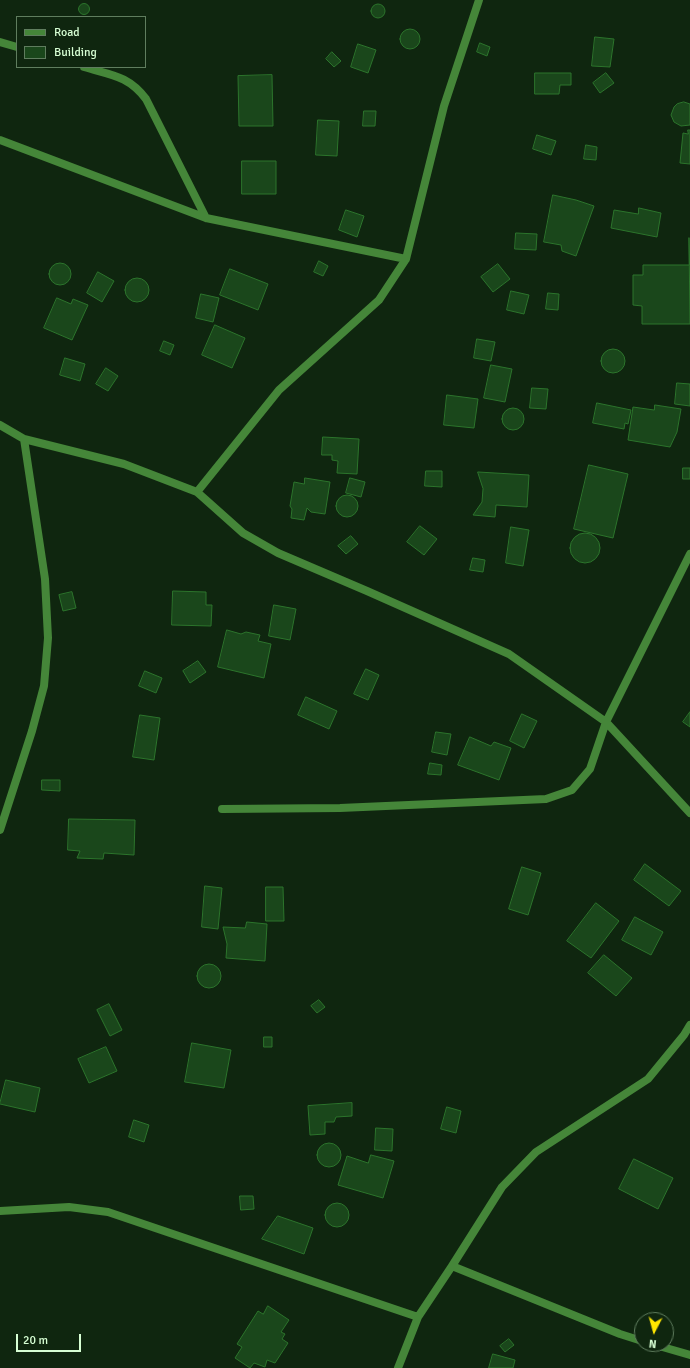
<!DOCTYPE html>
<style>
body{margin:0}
#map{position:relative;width:690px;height:1368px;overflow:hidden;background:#0f260f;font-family:Signika,sans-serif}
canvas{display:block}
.legend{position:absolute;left:16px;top:16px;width:130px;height:52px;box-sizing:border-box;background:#0f260f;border:1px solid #5f7d5e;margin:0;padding:5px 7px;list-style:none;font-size:12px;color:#d7ffd4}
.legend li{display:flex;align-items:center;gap:8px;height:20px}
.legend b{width:20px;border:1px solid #5f7d5e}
.north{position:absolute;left:634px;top:1312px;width:40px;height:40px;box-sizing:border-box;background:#0f260f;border:1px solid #5f7d5e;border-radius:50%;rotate:186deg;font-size:11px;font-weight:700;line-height:16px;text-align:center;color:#d7ffd4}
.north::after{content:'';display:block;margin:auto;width:14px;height:18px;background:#ffe700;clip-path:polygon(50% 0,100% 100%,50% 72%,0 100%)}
.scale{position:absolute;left:16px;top:1334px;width:65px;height:18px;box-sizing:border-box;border:2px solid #d7ffd4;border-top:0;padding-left:5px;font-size:12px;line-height:14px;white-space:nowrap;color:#d7ffd4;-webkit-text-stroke:3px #0f260f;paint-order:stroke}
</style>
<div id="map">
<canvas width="690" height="1368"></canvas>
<ul class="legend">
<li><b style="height:5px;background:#458639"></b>Road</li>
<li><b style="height:11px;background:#1a471b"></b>Building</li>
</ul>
<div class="north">N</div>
<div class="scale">20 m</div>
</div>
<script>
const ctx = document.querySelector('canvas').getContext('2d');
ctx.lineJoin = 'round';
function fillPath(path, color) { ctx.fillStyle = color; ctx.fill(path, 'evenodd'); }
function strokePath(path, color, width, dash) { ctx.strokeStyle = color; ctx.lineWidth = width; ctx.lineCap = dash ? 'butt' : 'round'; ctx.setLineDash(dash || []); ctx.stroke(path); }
const building = new Path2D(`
 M78.5 9a5.5 5.5 0 1 1 11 0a5.5 5.5 0 1 1-11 0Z
 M371 11a7 7 0 1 1 14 0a7 7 0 1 1-14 0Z
 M400 39a10 10 0 1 1 20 0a10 10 0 1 1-20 0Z
 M595 37 614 39 610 67 592 66Z
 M480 43 490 47 487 56 477 52Z
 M358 44 376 50 368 73 351 67Z
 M332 52 341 61 334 67 326 59Z
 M535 73H571V85H560L559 94H535Z
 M606 73 614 83 600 93 593 83Z
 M272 75 273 126H239L238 76Z
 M684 102 690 104V125L681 126 674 122 671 115 674 107 677 104Z
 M364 111H376L375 126H363Z
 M318 120 339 121 337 156 316 155Z
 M688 130H690V164L680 163 683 133 688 134Z
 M537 135 556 141 551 155 533 149Z
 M586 145 597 147 596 160 584 159Z
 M242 161H276V194H242Z
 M553 195 576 200 594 206 576 256 562 251 561 245 544 242Z
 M639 208 661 213 657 237 611 228 614 210 638 214Z
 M346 210 364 216 357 237 339 230Z
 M516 233 537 234 536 250 515 249Z
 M689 238 690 324H642V306L633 305V275H643V265H689Z
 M319 261 328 266 323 276 314 272Z
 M49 274a11 11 0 1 1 22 0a11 11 0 1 1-22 0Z
 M498 264 510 279 493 292 481 277Z
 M230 269 268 284 258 310 220 295Z
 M98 272 114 281 102 302 87 293Z
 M125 290a12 12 0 1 1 24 0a12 12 0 1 1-24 0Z
 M511 291 529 295 524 314 507 310Z
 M548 293 559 294 558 310 546 309Z
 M201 294 219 298 213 322 196 318Z
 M57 298 71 304 73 299 88 305 72 340 44 328Z
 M215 325 245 338 232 368 202 355Z
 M477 339 495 342 491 361 474 358Z
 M164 341 174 345 170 355 160 351Z
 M601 361a12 12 0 1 1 24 0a12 12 0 1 1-24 0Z
 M65 358 85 364 80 381 60 375Z
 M491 365 512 369 505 402 484 398Z
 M106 368 118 376 108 391 96 384Z
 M677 383 690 384V406L675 404Z
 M532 388 548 389 546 409 530 408Z
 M447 395 478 399 474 428 444 425Z
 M597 403 631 410 628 424 625 423 624 429 593 423Z
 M655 405 681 409 677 432 670 447 628 440 633 407 654 410Z
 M502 419a11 11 0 1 1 22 0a11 11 0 1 1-22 0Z
 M323 437 359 439 357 474 337 473 338 461 332 460V455H322Z
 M589 465 628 474 613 538 574 529Z
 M683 468H690V479H683Z
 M426 471H442V487L425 486Z
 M478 472 529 475 527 507 496 505 495 517 473 515 482 502 483 489Z
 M305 478 330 482 325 514 311 512 307 508 304 520 291 518 292 509 290 506 294 482 304 484Z
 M350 478 365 482 361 497 346 493Z
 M336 506a11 11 0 1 1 22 0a11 11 0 1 1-22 0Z
 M420 526 437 539 424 555 407 542Z
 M511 527 529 530 523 566 506 563Z
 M570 548a15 15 0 1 1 30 0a15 15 0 1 1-30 0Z
 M351 536 358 544 346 554 338 546Z
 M473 558 485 560 483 572 470 570Z
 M173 591 206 592V605H212L211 626 172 625Z
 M72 592 76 608 63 611 59 595Z
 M274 605 296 609 290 640 269 636Z
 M227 630 241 634 246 632 260 635 258 641 271 644 264 678 218 667Z
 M198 661 206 672 190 683 183 671Z
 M366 669 379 675 368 700 354 694Z
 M145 671 162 678 156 693 139 686Z
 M306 697 337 711 329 729 298 715Z
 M690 712V727L683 722Z
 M522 714 537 721 524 748 510 741Z
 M140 715 160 718 154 760 133 757Z
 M436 732 451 734 447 755 432 752Z
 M470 737 491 746 494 742 511 748 499 780 458 765Z
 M430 763 442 765 441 775 428 774Z
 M42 780H60V791L42 790Z
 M69 819 135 820 134 855 104 853 103 859 77 858 80 851 68 850Z
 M645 864 681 891 669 906 634 880Z
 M522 867 541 873 528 915 509 909Z
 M205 886 222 888 218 929 202 927Z
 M266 887H283L284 921H266Z
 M596 903 619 921 591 958 567 941Z
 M635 917 663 932 651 955 622 940Z
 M247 922 267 924 265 961 226 958 227 944 223 927 245 928Z
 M604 955 632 978 616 996 588 973Z
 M197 976a12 12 0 1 1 24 0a12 12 0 1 1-24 0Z
 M319 1000 325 1007 317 1013 311 1006Z
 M109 1004 122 1030 110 1036 97 1010Z
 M264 1037H272V1047H264Z
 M192 1043 231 1050 224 1088 185 1082Z
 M106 1047 117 1071 89 1083 78 1059Z
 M6 1080 40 1088 35 1112 0 1104Z
 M352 1103V1116L336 1117 334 1122H325V1134L310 1135 308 1106Z
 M447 1107 461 1111 456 1133 441 1129Z
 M134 1120 149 1125 144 1142 129 1137Z
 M376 1128 393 1129 392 1151 375 1150Z
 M317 1155a12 12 0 1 1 24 0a12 12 0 1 1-24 0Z
 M371 1155 394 1161 383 1198 338 1185 347 1156 368 1163Z
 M634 1159 673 1178 658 1209 619 1189Z
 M240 1196H253L254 1209 241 1210Z
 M325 1215a12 12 0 1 1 24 0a12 12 0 1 1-24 0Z
 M278 1216 313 1228 304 1254 262 1239Z
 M268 1306 289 1320 281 1332 285 1334 282 1339 288 1343 275 1363 267 1360 265 1367 254 1363 250 1368 235 1358 242 1347 237 1344 258 1311 263 1314Z
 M509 1339 514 1345 505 1352 500 1346Z
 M493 1354 515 1360 513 1368H489Z`);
const street = new Path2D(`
 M0 42 17 47
 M84 67C110 75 128 75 146 99L206 218
 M0 140 206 218 406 259
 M0 425 24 439 124 464 197 492 243 533 278 553 367 591 509 654 606 722 690 813
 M197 492 279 390 379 300 406 259 444 106 479 0
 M222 809 340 808 546 799 572 790 590 769 606 722 690 554
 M0 830 32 731 44 686 48 638 45 579 24 439
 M0 1211 69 1207 108 1212 418 1317
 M452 1266 502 1187 536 1152 648 1079 684 1035 690 1025
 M652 1344 690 1355
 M398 1368 418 1317 452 1266 620 1334 642 1341`);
fillPath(building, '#1a471b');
strokePath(building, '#2c742c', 1);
strokePath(street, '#458639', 8);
</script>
